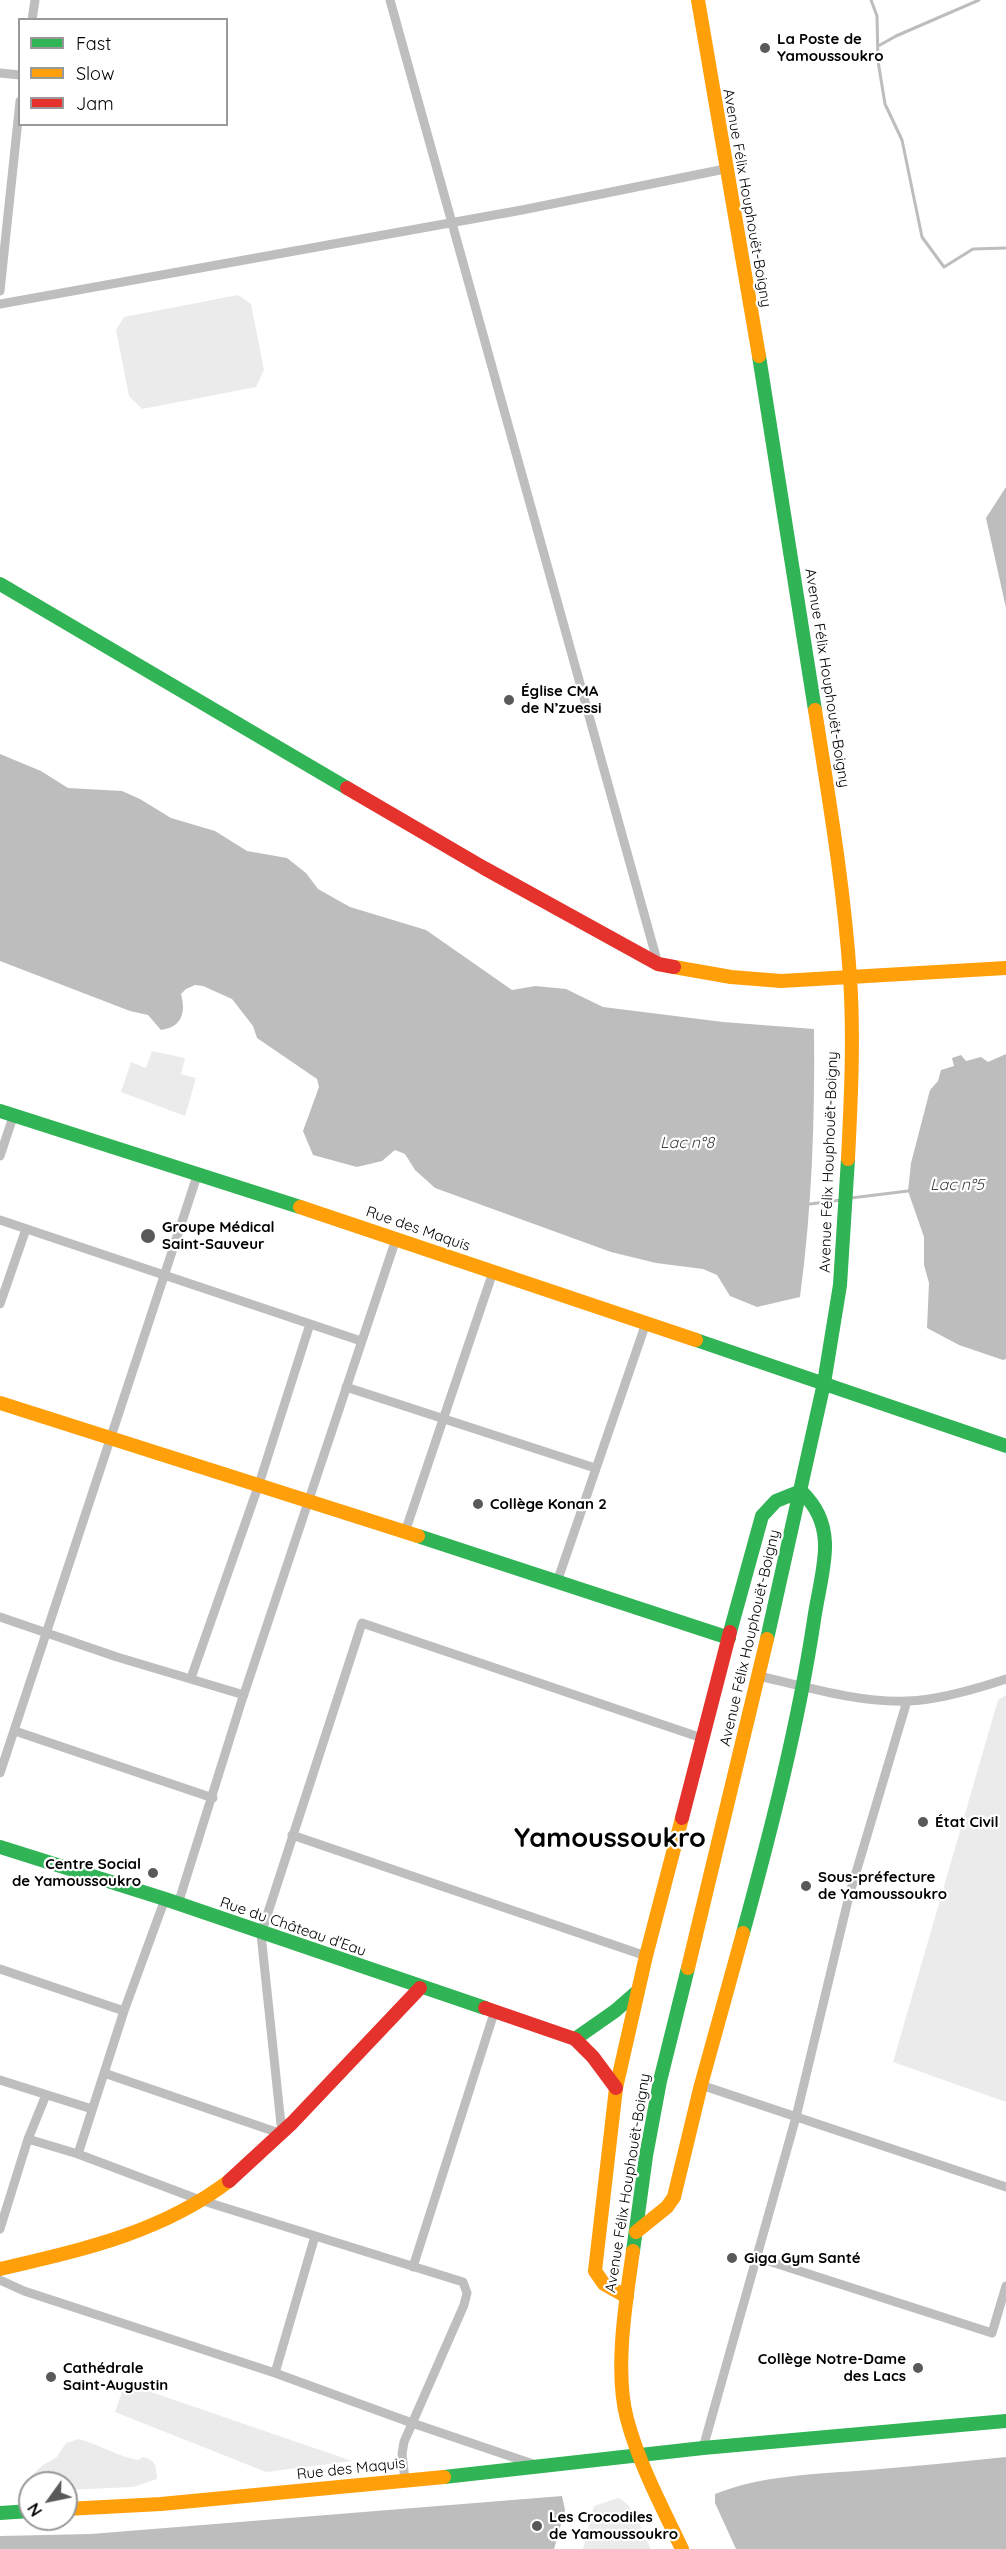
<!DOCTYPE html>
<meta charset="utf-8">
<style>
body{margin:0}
#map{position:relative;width:1006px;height:2549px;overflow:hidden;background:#fff;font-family:Quicksand,sans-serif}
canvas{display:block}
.legend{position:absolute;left:18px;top:18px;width:210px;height:108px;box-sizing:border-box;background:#fff;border:2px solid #999;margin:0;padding:8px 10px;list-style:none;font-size:18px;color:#000}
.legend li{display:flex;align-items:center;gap:12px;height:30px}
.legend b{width:30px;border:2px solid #999}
.north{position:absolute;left:18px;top:2471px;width:60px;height:60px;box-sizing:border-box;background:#fff;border:2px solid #999;border-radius:50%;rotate:237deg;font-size:16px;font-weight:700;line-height:24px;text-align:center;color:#000}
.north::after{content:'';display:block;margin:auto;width:21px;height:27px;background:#595959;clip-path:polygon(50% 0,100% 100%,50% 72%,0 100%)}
</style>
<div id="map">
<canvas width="1006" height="2549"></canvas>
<ul class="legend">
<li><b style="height:8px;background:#30b455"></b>Fast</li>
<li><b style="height:8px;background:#ff9f0a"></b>Slow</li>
<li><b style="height:8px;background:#e5322d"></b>Jam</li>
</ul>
<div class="north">N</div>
</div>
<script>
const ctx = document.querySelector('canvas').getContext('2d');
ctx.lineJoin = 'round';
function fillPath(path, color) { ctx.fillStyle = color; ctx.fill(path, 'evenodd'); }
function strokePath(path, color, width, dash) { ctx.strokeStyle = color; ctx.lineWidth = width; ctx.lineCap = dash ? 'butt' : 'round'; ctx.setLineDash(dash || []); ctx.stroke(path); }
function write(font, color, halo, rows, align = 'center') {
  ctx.font = font + ' Quicksand,sans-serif'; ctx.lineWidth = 4.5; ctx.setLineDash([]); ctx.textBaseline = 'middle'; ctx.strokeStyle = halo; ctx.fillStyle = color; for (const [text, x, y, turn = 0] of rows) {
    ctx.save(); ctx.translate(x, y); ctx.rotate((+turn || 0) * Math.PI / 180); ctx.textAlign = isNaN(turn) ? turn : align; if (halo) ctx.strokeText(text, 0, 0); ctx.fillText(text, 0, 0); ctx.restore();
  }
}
const green = new Path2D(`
 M238 295 251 304 264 370 256 387 142 409 129 396 116 330 124 317Z
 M152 1051 185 1058 181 1074 196 1078 185 1116 121 1092 131 1062 146 1068Z
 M1006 1695V2102L893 2062 998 1700Z
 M125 2383 352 2461 266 2472 115 2412Z
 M79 2439C100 2445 117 2456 138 2460L143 2457C156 2461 156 2465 157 2479L133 2487 66 2490V2483H33L31 2476 43 2465 57 2457 66 2443Z
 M618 2498C635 2505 643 2533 651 2549H583L594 2506Z`);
const water = new Path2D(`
 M1006 487V608L986 518Z
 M0 754 41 771 68 788 122 791 140 799 171 818 215 831 247 851 287 858 306 873 318 889 350 907 426 930 512 990 535 986 566 989 603 1007 723 1022 814 1029C815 1119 812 1208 800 1297L757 1307 730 1296 717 1275 703 1269 656 1263 611 1252 435 1188 415 1170 405 1154 395 1150 382 1161 357 1167 313 1155 303 1131 319 1087 317 1079 257 1038 253 1026 232 999 203 986 195 985 186 989 181 994C186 1013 182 1027 161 1030L148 1015 130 1011 0 961Z
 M1006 1054V1359L1003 1360 959 1345 927 1328 929 1283 924 1265V1237L908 1191 911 1163 930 1090 938 1081 941 1070 954 1066 952 1058 961 1055 966 1061 981 1057 988 1062Z
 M1006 2457V2549H736L715 2503V2494C762 2475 818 2474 869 2470 914 2466 960 2462 1006 2457Z
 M562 2496 565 2510 554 2549H0V2536L91 2534Z`);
const stream = new Path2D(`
 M871 0 877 16 878 61 885 104 902 140 922 237 944 267 973 249 1006 248
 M880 45 896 36 979 0
 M851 1198 908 1191
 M810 1204 841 1200`);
const street = new Path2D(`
 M390 0 658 964
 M32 20 35 0
 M0 73 20 75
 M0 291 20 101
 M0 304 522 210 725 169
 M0 1156 14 1114
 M0 1220 361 1341
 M0 1304 26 1229
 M346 1387 595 1468
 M405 1532 493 1272
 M557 1582 646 1323
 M0 1617 117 1657 244 1695
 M759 1676C806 1687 859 1703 908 1701 940 1700 976 1689 1006 1679
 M191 1678 259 1484 310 1324
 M15 1731 213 1798
 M0 1773 198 1173
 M292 1835 646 1956
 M178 1904 241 1703 396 1239
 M0 1969 124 2011
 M104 2073 282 2134 261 1934 362 1623 702 1738
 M0 2080 92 2109
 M701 2085 1006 2187
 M28 2139 78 2154 200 2200 463 2282 467 2293 464 2305 404 2442 402 2454 405 2480
 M78 2154 124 2011 165 1899
 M0 2229 28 2139 46 2095
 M756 2257 992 2333 1006 2286
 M413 2267 494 2013
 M0 2280 24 2291 275 2373 412 2423 539 2466
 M275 2373 315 2236
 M703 2448 796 2117 849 1896 907 1701`);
const fast = new Path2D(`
 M759 356 815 710
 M0 584 347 788
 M0 1111 300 1207
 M696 1340 1006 1446
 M418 1536 729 1638
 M730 1632 762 1516 776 1501 801 1491C816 1506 824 1521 825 1543 826 1566 817 1597 814 1620 798 1726 771 1830 743 1933
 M767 1639 824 1383 840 1285 848 1159
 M0 1847 165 1899 485 2008
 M575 2039 615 2011 638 1991
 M633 2251 646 2156 660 2081 688 1968
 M444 2477 703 2448 1006 2421
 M0 2513 30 2511`);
const slow = new Path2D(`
 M698 0 759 356
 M815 710C829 799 844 887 850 977 854 1037 851 1099 848 1159
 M674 967 731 977 781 981 1006 968
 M300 1207 696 1340
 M0 1403 418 1536
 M688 1968 767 1639
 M636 2232 667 2207 674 2197 701 2085 743 1933
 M633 2251C626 2300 614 2371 627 2419 639 2464 662 2507 682 2549
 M0 2269C81 2250 161 2233 229 2181
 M627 2297 604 2284 595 2271 616 2088 646 1956 682 1818
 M66 2509 161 2504 444 2477`);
const jam = new Path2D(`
 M347 788 484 868 658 964 674 967
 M682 1818 730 1632
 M485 2008 575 2039 593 2057 616 2088
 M229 2181 292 2123 420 1988`);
const markers = [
 [765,48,6,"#595959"],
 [509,700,6,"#595959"],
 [148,1236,8,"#595959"],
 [478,1504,6,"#595959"],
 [923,1822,6,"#595959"],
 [153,1873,6,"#595959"],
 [806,1886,6,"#595959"],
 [732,2258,6,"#595959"],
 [918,2368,6,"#595959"],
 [51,2377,6,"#595959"],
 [537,2526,6,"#595959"]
];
const poiNames = [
 ["La Poste de",777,39],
 ["Yamoussoukro",777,56],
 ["Église CMA",521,691],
 ["de N’zuessi",521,708],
 ["Groupe Médical",162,1227],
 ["Saint-Sauveur",162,1244],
 ["Collège Konan 2",490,1504],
 ["État Civil",935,1822],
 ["Centre Social",141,1864,"right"],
 ["de Yamoussoukro",141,1881,"right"],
 ["Sous-préfecture",818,1877],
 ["de Yamoussoukro",818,1894],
 ["Giga Gym Santé",744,2258],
 ["Collège Notre-Dame",906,2359,"right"],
 ["des Lacs",906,2376,"right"],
 ["Cathédrale",63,2368],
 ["Saint-Augustin",63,2385],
 ["Les Crocodiles",549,2517],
 ["de Yamoussoukro",549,2534]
];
const streetNames = [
 ["Avenue Félix Houphouët-Boigny",747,198,80],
 ["Avenue Félix Houphouët-Boigny",827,678,81],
 ["Avenue Félix Houphouët-Boigny",829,1162,-88],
 ["Rue des Maquis",418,1229,19],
 ["Avenue Félix Houphouët-Boigny",750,1638,-77],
 ["Rue du Château d'Eau",293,1927,19],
 ["Avenue Félix Houphouët-Boigny",628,2183,-81],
 ["Rue des Maquis",351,2469,-6]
];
const waterNames = [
 ["Lac n°8",687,1143],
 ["Lac n°5",957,1185]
];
const townNames = [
 ["Yamoussoukro",610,1839]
];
fillPath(green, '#ebebeb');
fillPath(water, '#bdbdbd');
strokePath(stream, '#bdbdbd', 3);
strokePath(street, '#bebebe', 9);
strokePath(fast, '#30b455', 14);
strokePath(slow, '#ff9f0a', 14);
strokePath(jam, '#e5322d', 14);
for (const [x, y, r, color] of markers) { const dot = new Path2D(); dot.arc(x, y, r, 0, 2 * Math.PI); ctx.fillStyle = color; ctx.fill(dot); strokePath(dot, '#fff', 2); }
write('bold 15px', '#000', '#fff', poiNames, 'left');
write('15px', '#000', '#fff', streetNames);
write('italic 16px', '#424242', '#fff', waterNames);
write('bold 27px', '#000', '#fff', townNames);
</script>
